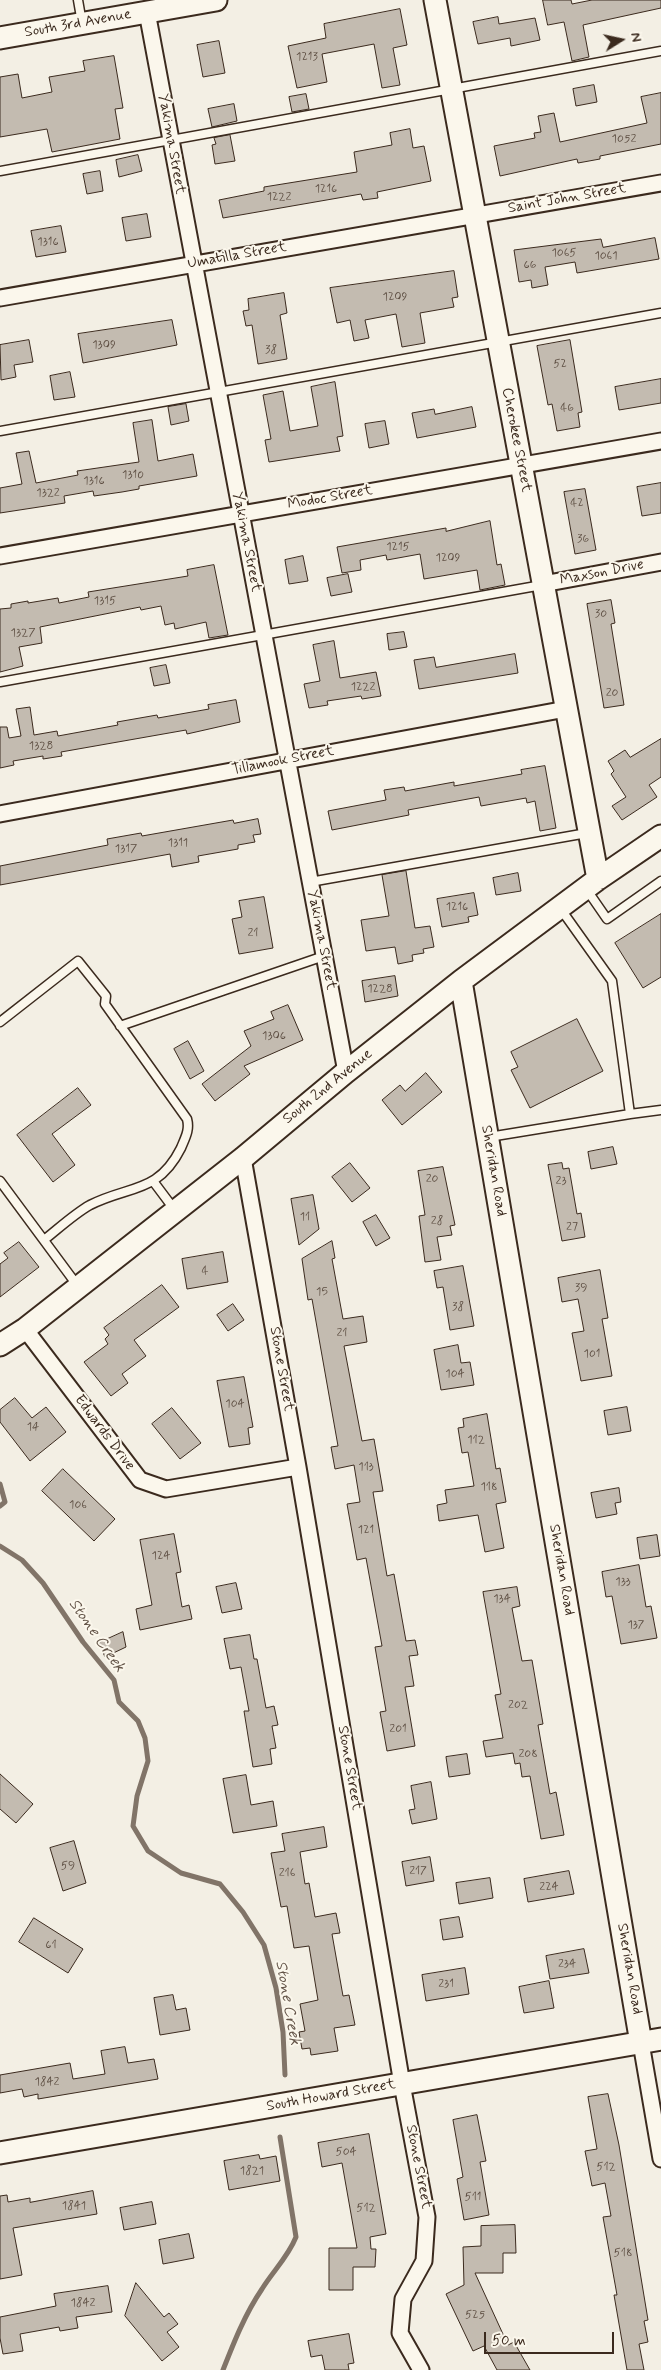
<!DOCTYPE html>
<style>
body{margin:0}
#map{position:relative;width:661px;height:2370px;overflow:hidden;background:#f3efe4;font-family:Mynerve,sans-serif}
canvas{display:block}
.north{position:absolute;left:596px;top:15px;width:50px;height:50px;-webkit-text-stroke:4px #fbf7ec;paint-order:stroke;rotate:80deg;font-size:14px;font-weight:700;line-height:20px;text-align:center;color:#3b2a1e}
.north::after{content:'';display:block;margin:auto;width:18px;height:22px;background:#3b2a1e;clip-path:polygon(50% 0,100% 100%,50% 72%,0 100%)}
.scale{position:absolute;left:484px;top:2332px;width:130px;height:22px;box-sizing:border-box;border:2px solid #3b2a1e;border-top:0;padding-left:6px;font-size:15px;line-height:18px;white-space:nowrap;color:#3b2a1e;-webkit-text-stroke:4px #fbf7ec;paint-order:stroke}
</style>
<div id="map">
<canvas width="661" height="2370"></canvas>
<div class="north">N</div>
<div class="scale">50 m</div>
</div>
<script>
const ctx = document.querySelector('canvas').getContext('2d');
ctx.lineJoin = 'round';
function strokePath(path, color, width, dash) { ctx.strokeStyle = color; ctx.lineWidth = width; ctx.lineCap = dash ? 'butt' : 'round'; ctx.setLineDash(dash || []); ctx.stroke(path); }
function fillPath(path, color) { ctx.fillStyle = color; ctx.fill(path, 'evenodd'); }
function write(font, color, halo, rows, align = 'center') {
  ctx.font = font + ' Mynerve,sans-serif'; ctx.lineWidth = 4; ctx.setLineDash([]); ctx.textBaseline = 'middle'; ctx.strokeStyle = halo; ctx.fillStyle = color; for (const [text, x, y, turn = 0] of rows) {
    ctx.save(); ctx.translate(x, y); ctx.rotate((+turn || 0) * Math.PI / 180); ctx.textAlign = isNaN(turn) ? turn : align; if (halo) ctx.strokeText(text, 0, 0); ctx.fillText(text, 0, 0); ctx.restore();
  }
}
const stream = new Path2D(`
 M0 1484 5 1502 0 1506
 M0 1546 22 1560 43 1583 83 1642 114 1680 119 1702 138 1721 145 1738 148 1761 137 1796 133 1826 148 1851 181 1873 220 1884 243 1912 264 1945 276 1988 283 2032 285 2075
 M223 2370C234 2342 245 2314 262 2289 273 2271 288 2257 296 2237L280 2137`);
const building = new Path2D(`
 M543 0H571L572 4 592 0H661V8L583 25 589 57 572 61 564 22 548 25Z
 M400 9 407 45 393 48 400 85 382 88 374 44 322 54 327 82 297 88 288 46 326 38 324 24Z
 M498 17 499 24 535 18 540 40 511 46 510 38 478 44 473 22Z
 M219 41 225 73 203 77 197 45Z
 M114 56 123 108 115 109 120 139 52 152 47 129 0 137V77L18 74 22 98 52 92 49 77 85 71 83 61Z
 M594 85 597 102 576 106 573 89Z
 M661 93V144L600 156V159L578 163 577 159 500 176 494 146 535 138 534 133 541 132 538 116 554 113 560 142 647 123 641 97Z
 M306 94 309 109 292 112 289 97Z
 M234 104 237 121 212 127 208 109Z
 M410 129 413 148 424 146 431 181 377 192 378 198 363 200 361 194 223 218 219 200 264 191V187L357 172 354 152 392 145 390 133Z
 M230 135 235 161 215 164 212 145 216 144 214 138Z
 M138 155 142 171 119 177 116 160Z
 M100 171 103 191 87 194 83 174Z
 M147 214 151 237 126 241 122 218Z
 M61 226 66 252 36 257 31 231Z
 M655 238 659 259 577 273 575 262 545 267 548 285 532 288 531 280 519 282 514 250 601 239 603 247Z
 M454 271 458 297 452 298 454 307 420 313 425 343 402 347 396 314 365 320 369 338 354 341 350 320 337 323 330 288Z
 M284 293 287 313 280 315 287 359 258 364 252 325 246 326 243 311 249 310 248 299Z
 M172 320 177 345 83 363 78 334Z
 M29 340 33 362 14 365 16 377 1 380 0 345Z
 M570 340 582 412 578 413 580 427 557 431 552 404 548 405 537 346Z
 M70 372 75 397 54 400 50 376Z
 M661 379V403L619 410 615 387Z
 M335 382 343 436 337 437 340 451 269 462 265 440 271 439 263 395 283 391 290 431 318 426 311 387Z
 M186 404 189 421 171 425 168 407Z
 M472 407 476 427 417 438 412 413 434 409 435 414Z
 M152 420 158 461 193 454 197 476 139 486V489L122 492 94 496 93 491 64 496 65 503 0 513V488L22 484 16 453 29 451 36 483 78 475 77 471 139 462 133 423Z
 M385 421 389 444 369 448 365 424Z
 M661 483V513L642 516 637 487Z
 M585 489 596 550 575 554 564 492Z
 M490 521 497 565 501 564 505 585 480 590 477 570 424 579 420 554 387 560 386 555 360 560 361 570 342 573 337 547 446 528V531Z
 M303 556 308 581 289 584 285 560Z
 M214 565 228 635 209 638 206 622 175 629 174 623 165 625 161 606 141 610 140 607 40 627 42 643 19 647 23 666 0 672V609L11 608V604L28 601V603L58 598 59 603 89 597 88 592 188 576 187 570Z
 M348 574 352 592 331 596 327 578Z
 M611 600 615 623 611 624 624 705 604 708 587 604Z
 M404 632 407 647 389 650 387 634Z
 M334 641 340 678 376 672 381 696 362 699 361 696 327 701 328 705 309 708 304 684 320 681 313 645Z
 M515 654 518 673 419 689 414 660 434 657 436 667Z
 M166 665 170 683 154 686 150 668Z
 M236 700 240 722 187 734 186 730 61 752 62 756 43 759V756L13 761 14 765 0 768V727H7L9 738 21 736 16 709 30 707 34 735 57 731 58 736 118 725 117 722 157 715 158 718 209 709 208 705Z
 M661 739V777L649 785 657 797 622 820 612 806 626 797 611 774 614 771 608 761 625 750 630 757Z
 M545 766 556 828 540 831 535 801 527 803 526 798 481 806 479 797 408 810 409 815 332 830 328 811 386 800 384 790 404 787 405 791 454 782V786L522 774 521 770Z
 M258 819 261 834 253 835 255 842 238 845V849L198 856 199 862 172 867 170 854 0 885V866L108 845 107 839 141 833 142 836 233 820 234 823Z
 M406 871 415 928 430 926 434 947 423 949 424 953 412 955 413 961 398 964 395 947 366 951 361 920 389 916 382 875Z
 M518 873 521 891 496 895 493 878Z
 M474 893 478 915 468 917 469 922 442 927 437 899Z
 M264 897 273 948 239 954 232 919 242 917 239 901Z
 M661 914V977L643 988 615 943Z
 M395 976 398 996 365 1002 362 981Z
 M288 1005 303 1040 244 1066 250 1074 215 1101 202 1084 251 1046 244 1031 274 1019 271 1012Z
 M577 1019 603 1071 530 1108 511 1070 518 1067 511 1052Z
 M188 1041 204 1071 190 1079 174 1049Z
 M426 1073 442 1092 402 1125 382 1100 400 1085 405 1091Z
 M78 1088 91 1105 52 1134 75 1165 53 1182 17 1135Z
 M613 1147 617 1164 591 1169 588 1152Z
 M350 1163 370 1188 352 1202 332 1177Z
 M562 1163 563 1169 569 1168 577 1214 581 1213 585 1237 562 1241 548 1165Z
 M443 1167 455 1225 450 1226 452 1235 437 1237 441 1260 425 1262 419 1216 425 1215 418 1171Z
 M313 1195 319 1229 299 1245 291 1199Z
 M376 1215 390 1238 376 1246 363 1222Z
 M332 1241 335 1258 332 1259 343 1319 363 1316 367 1342 344 1346 362 1441 374 1439 383 1491 373 1492 387 1576 394 1574 406 1641 415 1640 418 1655 409 1656 414 1686 405 1687 415 1746 387 1751 380 1712 386 1711 375 1647 382 1646 366 1558 357 1560 347 1504 360 1502 354 1465 335 1469 331 1447 338 1446 312 1299 308 1300 302 1259Z
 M19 1242 39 1267 0 1297V1264L8 1258 4 1253Z
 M223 1252 228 1282 187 1289 182 1259Z
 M463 1266 474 1326 450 1330 443 1287 437 1288 434 1271Z
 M600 1270 608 1318 602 1319 612 1376 581 1381 572 1333 584 1331 578 1299 562 1302 558 1278Z
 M162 1285 179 1307 134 1340 146 1356 122 1374 128 1383 111 1396 84 1362 108 1344 105 1339 109 1335 104 1328Z
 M233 1304 244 1320 228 1331 217 1315Z
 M458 1345 461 1363 470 1362 474 1385 441 1390 434 1350Z
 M244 1377 253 1427 248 1428 250 1444 229 1447 217 1381Z
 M15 1398 32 1418 46 1407 66 1432 30 1461 0 1422V1410Z
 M627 1407 631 1431 608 1435 604 1411Z
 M172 1408 201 1443 180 1459 152 1424Z
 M487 1414 496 1469 500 1468 506 1502 496 1504 504 1548 485 1552 478 1515 439 1521 437 1505 447 1503 445 1490 474 1486 468 1452 462 1453 458 1428 464 1427 463 1419Z
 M63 1469 115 1519 94 1541 42 1491Z
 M619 1488 621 1502 615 1503 617 1514 596 1518 591 1493Z
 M174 1534 181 1572 176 1573 182 1607 189 1605 192 1619 140 1630 136 1609 152 1605 140 1540Z
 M657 1535 660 1556 640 1559 637 1538Z
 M639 1565 646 1607 651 1606 657 1638 621 1644 612 1596 606 1597 602 1572Z
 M236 1583 242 1609 222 1613 216 1587Z
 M517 1587 520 1606 512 1608 522 1661 532 1660 543 1724 538 1725 550 1794 556 1792 564 1835 541 1839 530 1776 522 1777 520 1763 515 1764 513 1753 486 1757 483 1741 503 1738 495 1695 501 1694 483 1592Z
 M123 1632 126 1647 105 1657 99 1643Z
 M250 1635 254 1659H257L266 1708 274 1706 278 1725 272 1726 276 1748 270 1749 272 1764 253 1767 244 1711H249L241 1667 230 1669 224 1639Z
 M467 1754 470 1774 449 1777 446 1757Z
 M0 1774 33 1804 16 1823 0 1809Z
 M246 1775 251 1805 273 1801 277 1826 233 1833 223 1779Z
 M431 1782 437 1819 412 1824 409 1810 415 1809 411 1786Z
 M324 1827 327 1847 300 1852 305 1884 309 1883 315 1917 336 1913 340 1933 332 1934 343 1996 349 1995 355 2025 334 2028 338 2051 311 2055 310 2048 302 2049 299 2032 305 2031 300 2004 318 2000 309 1946 294 1948 287 1906 281 1907 271 1853 285 1851 282 1834Z
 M74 1841 86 1883 63 1891 50 1848Z
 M430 1857 434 1881 406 1886 402 1862Z
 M569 1871 574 1894 528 1902 524 1879Z
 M490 1878 493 1898 459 1904 456 1883Z
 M459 1917 463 1937 443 1940 440 1920Z
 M34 1918 83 1949 68 1973 19 1942Z
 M584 1949 589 1973 550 1979 546 1956Z
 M465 1968 469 1994 426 2001 422 1975Z
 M549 1981 554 2008 524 2013 519 1987Z
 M173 1995 176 2010 186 2008 190 2030 160 2035 154 1998Z
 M125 2047 128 2063 154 2059 158 2079 38 2099V2094L24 2097 22 2089 0 2093V2075L70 2063 73 2079 105 2074 101 2051Z
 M608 2094 619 2145 648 2320 644 2321 648 2342 639 2344 644 2370H627L614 2295H617L603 2217 611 2216 605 2183 592 2186 585 2151 597 2149 588 2097Z
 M477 2115 486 2161 480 2162 489 2215 464 2220 457 2179 463 2177 453 2120Z
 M369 2134 386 2234 370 2237 371 2249H376L375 2267H353V2290H329V2248H357L342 2163 322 2167 318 2143Z
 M259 2155 260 2159 276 2156 280 2181 229 2190 224 2161Z
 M93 2191 97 2214 13 2228 22 2275 0 2279V2196L7 2195 8 2202 30 2198V2202Z
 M152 2202 156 2224 124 2230 120 2208Z
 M515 2225 516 2253H503V2273H475L508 2345 514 2342 530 2370H497L484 2346 473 2351 446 2294 464 2285 463 2247 481 2246V2226Z
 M189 2234 194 2258 163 2264 159 2240Z
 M136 2283 164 2317 169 2313 178 2324 167 2332 179 2347 162 2361 125 2316Z
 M108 2286 112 2312 76 2317 78 2328 60 2331 59 2327 20 2334 23 2351 3 2354 0 2338V2317L56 2306 54 2294Z
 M349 2334 354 2363 348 2364 349 2370H325L322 2355 311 2357 308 2341Z`);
const lane = new Path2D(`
 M78 0 82 23
 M0 171 661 51
 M0 431 661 313
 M0 682 542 585
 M310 882 587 833
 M587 890 607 919 661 881
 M0 1022 78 961 106 996 105 1004 187 1119C190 1130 185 1138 181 1148 158 1194 129 1185 90 1205 74 1214 58 1229 44 1240
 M120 1026 324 956
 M630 1114 661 1110
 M489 1137 630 1114 612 981 560 908
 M0 1181 77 1285
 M153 1181 174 1209`);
const street = new Path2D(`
 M147 12 346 1072
 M0 298 661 183
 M0 556 661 441
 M543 584 661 562
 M0 814 566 709
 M243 1158 298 1467 402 2084 427 2217 424 2261 403 2299 400 2333 421 2370
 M25 1329 140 1480 166 1489 298 1467
 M641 2043 661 2159`);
const secondary = new Path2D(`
 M435 0 598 879
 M0 38 216 0
 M461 981 641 2043
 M0 1345 25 1329 243 1158 346 1072 461 981 598 879 661 836
 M0 2153 661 2039`);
const numberNames = [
 ["1213",307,57],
 ["1052",624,139],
 ["1216",326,189],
 ["1222",279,197],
 ["1316",48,242],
 ["1065",564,253],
 ["1061",606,256],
 ["66",530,265],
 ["1209",395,297],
 ["1309",104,345],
 ["38",271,350],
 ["52",560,364],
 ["46",567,408],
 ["1310",133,475],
 ["1316",94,481],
 ["1322",48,493],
 ["42",577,503],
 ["36",583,539],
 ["1215",398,547],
 ["1209",448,558],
 ["1315",105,601],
 ["30",601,614],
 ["1327",23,633],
 ["1222",363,687],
 ["20",612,693],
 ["1328",41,746],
 ["1311",178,843],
 ["1317",126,849],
 ["1216",457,907],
 ["21",253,933],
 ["1228",380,989],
 ["1306",274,1036],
 ["20",432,1179],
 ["23",561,1181],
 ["11",305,1217],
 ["28",437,1221],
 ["27",572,1227],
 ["4",205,1271],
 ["39",581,1288],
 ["15",322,1292],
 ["38",458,1307],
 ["21",342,1333],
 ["101",592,1354],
 ["104",455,1374],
 ["104",235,1404],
 ["14",33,1427],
 ["112",476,1440],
 ["113",366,1467],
 ["118",489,1487],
 ["106",78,1505],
 ["121",366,1530],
 ["124",161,1556],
 ["133",623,1582],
 ["134",502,1599],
 ["137",636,1625],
 ["202",518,1705],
 ["201",398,1729],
 ["208",528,1754],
 ["59",68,1866],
 ["217",418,1871],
 ["216",287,1873],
 ["224",549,1887],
 ["61",51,1945],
 ["234",567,1964],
 ["231",446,1984],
 ["1842",47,2082],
 ["504",346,2152],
 ["512",606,2167],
 ["1821",252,2171],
 ["511",473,2197],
 ["1841",74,2206],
 ["512",366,2208],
 ["518",623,2253],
 ["1842",83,2303],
 ["525",475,2315]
];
const streetNames = [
 ["South 3rd Avenue",78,24,-10],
 ["Yakima Street",171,144,80],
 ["Saint John Street",567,199,-10],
 ["Umatilla Street",237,256,-10],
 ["Cherokee Street",516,440,79],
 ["Modoc Street",330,498,-10],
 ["Yakima Street",246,542,79],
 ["Maxson Drive",602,573,-11],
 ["Tillamook Street",283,761,-11],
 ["Yakima Street",321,940,79],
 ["South 2nd Avenue",328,1087,-39],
 ["Sheridan Road",493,1171,80],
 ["Stone Street",281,1369,80],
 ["Edwards Drive",104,1433,53],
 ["Sheridan Road",561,1570,80],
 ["Stone Street",349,1768,80],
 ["Sheridan Road",629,1969,80],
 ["South Howard Street",331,2096,-10],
 ["Stone Street",418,2167,79]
];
const waterNames = [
 ["Stone Creek",96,1636,55],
 ["Stone Creek",287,2003,80]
];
strokePath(stream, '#817468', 5);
fillPath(building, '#c3bbb0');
strokePath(building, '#3b2a1e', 1);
strokePath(lane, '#3b2a1e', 11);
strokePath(street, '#3b2a1e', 19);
strokePath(secondary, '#3b2a1e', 25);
strokePath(lane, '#fbf7ec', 8);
strokePath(street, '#fbf7ec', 15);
strokePath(secondary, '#fbf7ec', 21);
write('12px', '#5d4e42', null, numberNames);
write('15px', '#3b2a1e', '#fbf7ec', streetNames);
write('italic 16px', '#645549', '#fbf7ec', waterNames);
</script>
